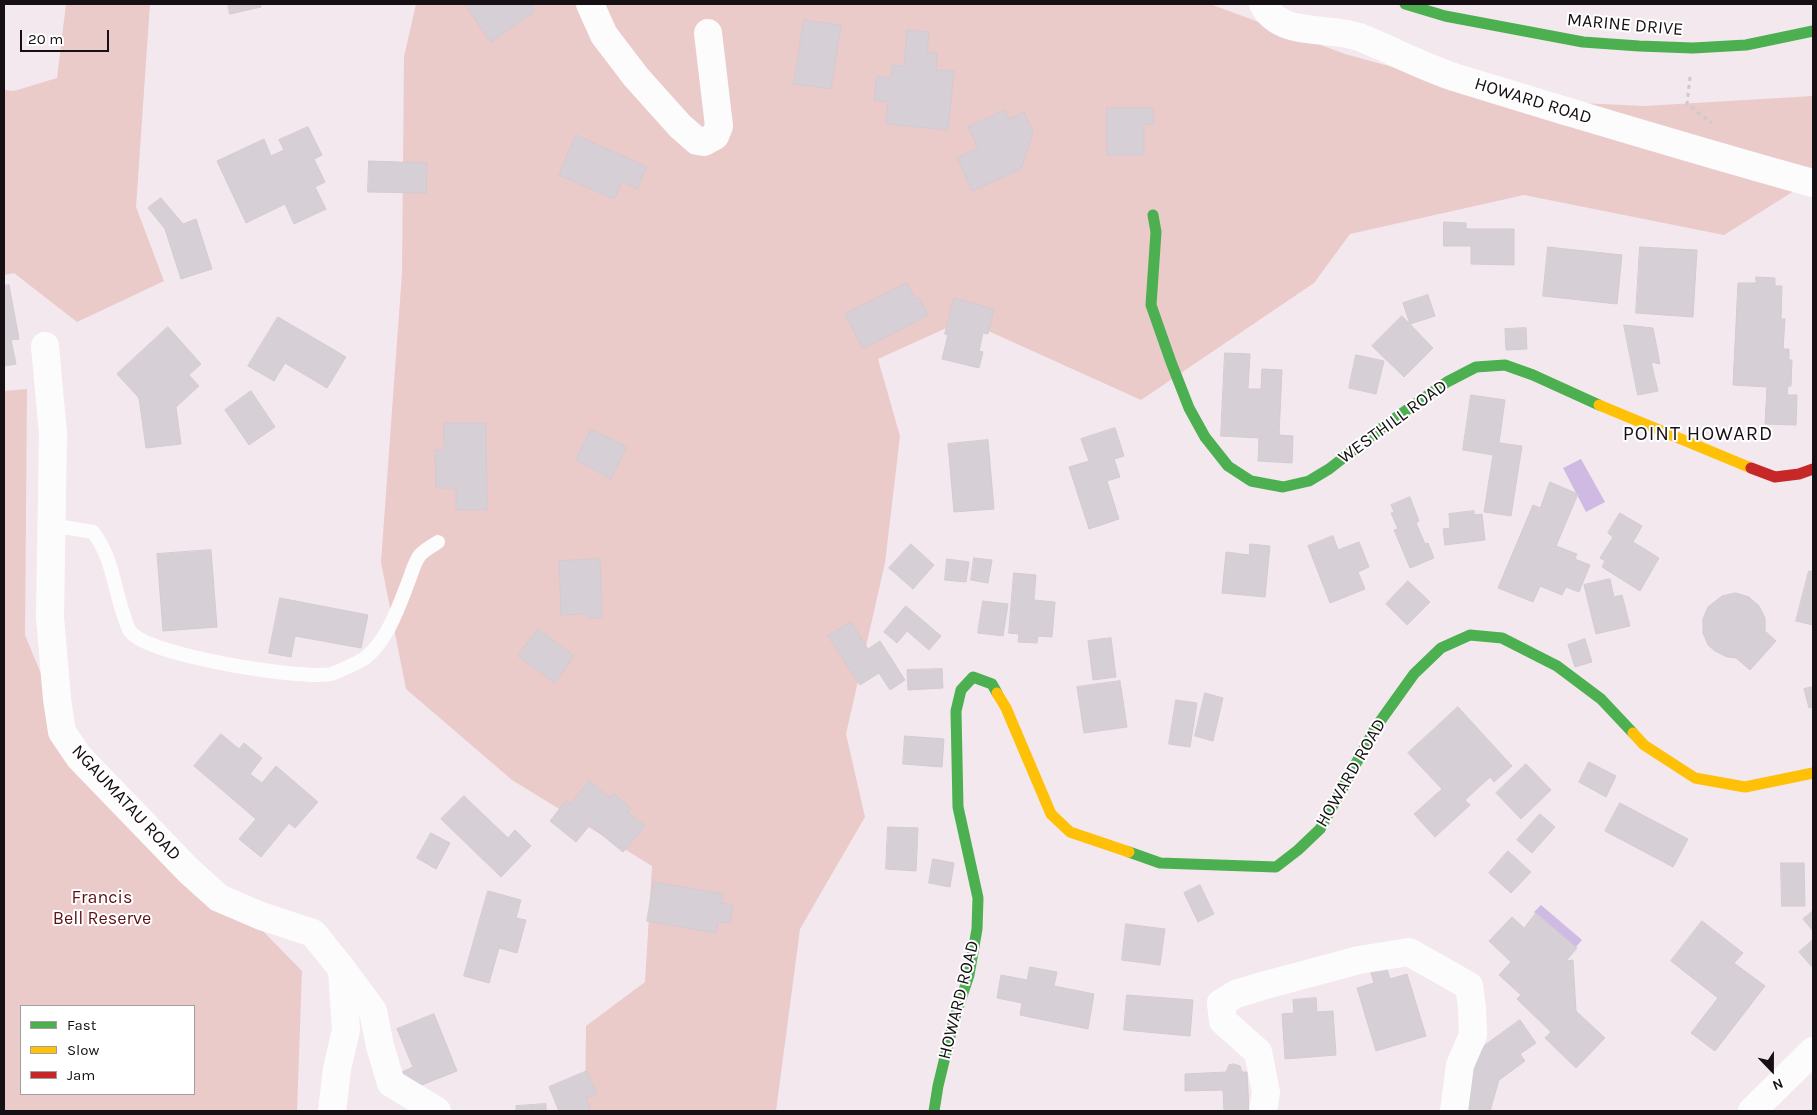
<!DOCTYPE html>
<style>
body{margin:0}
#map{position:relative;width:1817px;height:1115px;overflow:hidden;background:#f3e8ee;font-family:Karla,sans-serif}
canvas{display:block}
.frame{position:absolute;inset:0;border:5px solid #160f13;pointer-events:none}
.legend{position:absolute;left:20px;top:1005px;width:175px;height:90px;box-sizing:border-box;background:#fff;border:1px solid #a29fa1;margin:0;padding:6px 9px;list-style:none;font-size:15px;color:#160f13}
.legend li{display:flex;align-items:center;gap:10px;height:25px}
.legend b{width:25px;border:1px solid #a29fa1}
.north{position:absolute;left:1747px;top:1045px;width:50px;height:50px;-webkit-text-stroke:4px #fff;paint-order:stroke;rotate:158deg;font-size:14px;font-weight:700;line-height:20px;text-align:center;color:#160f13}
.north::after{content:'';display:block;margin:auto;width:18px;height:22px;background:#160f13;clip-path:polygon(50% 0,100% 100%,50% 72%,0 100%)}
.scale{position:absolute;left:20px;top:30px;width:89px;height:22px;box-sizing:border-box;border:2px solid #160f13;border-top:0;padding-left:6px;font-size:15px;line-height:18px;white-space:nowrap;color:#160f13;-webkit-text-stroke:4px #fff;paint-order:stroke}
</style>
<div id="map">
<canvas width="1817" height="1115"></canvas>
<div class="frame"></div>
<ul class="legend">
<li><b style="height:6px;background:#4caf50"></b>Fast</li>
<li><b style="height:6px;background:#ffc107"></b>Slow</li>
<li><b style="height:6px;background:#c62828"></b>Jam</li>
</ul>
<div class="north">N</div>
<div class="scale">20 m</div>
</div>
<script>
const ctx = document.querySelector('canvas').getContext('2d');
ctx.lineJoin = 'round';
function fillPath(path, color) { ctx.fillStyle = color; ctx.fill(path, 'evenodd'); }
function strokePath(path, color, width, dash) { ctx.strokeStyle = color; ctx.lineWidth = width; ctx.lineCap = dash ? 'butt' : 'round'; ctx.setLineDash(dash || []); ctx.stroke(path); }
function write(font, color, halo, rows, align = 'center') {
  ctx.font = font + ' Karla,sans-serif'; ctx.lineWidth = 4; ctx.setLineDash([]); ctx.textBaseline = 'middle'; ctx.strokeStyle = halo; ctx.fillStyle = color; for (const [text, x, y, turn = 0] of rows) {
    ctx.save(); ctx.translate(x, y); ctx.rotate((+turn || 0) * Math.PI / 180); ctx.textAlign = isNaN(turn) ? turn : align; if (halo) ctx.strokeText(text, 0, 0); ctx.fillText(text, 0, 0); ctx.restore();
  }
}
const green = new Path2D(`
 M66 4H150L136 207 164 281 77 322 14 273 4 275V90L14 91 57 78Z
 M416 4H1210L1345 54 1436 79 1539 101 1644 106 1813 96V179L1724 235 1524 195 1350 234 1314 283 1141 400 964 320 878 359 900 436 885 563 846 734 865 817 800 929 776 1111H585L586 1026 645 982 652 866 512 780 406 689 381 562 402 273 404 57Z
 M27 389 25 635 63 727 302 971 297 1111H4V391ZM21 1006H194V1094H21Z`);
const water = new Path2D(`
 M1581 459 1605 502 1586 512 1563 468Z
 M1541 905 1582 940 1574 949 1534 912Z`);
const building = new Path2D(`
 M228 4H260L261 7 230 14Z
 M465 4H530L535 11 491 42Z
 M804 20 841 25 831 89 794 84Z
 M907 30 929 32 927 52 937 53 936 70 954 71 948 130 886 124 888 102 874 100 877 76 891 78 892 65 904 66Z
 M1107 108H1153L1154 124H1144V155H1107Z
 M1005 110 1009 119 1024 112 1033 132 1021 169 972 191 957 158 978 148 968 127Z
 M308 127 322 155 314 159 325 182 315 187 326 209 294 224 285 204 246 223 217 161 264 139 271 156 284 150 279 140Z
 M576 135 647 167 637 189 622 182 614 199 559 175Z
 M369 161 427 163 426 193 368 192Z
 M161 198 183 224 196 219 212 269 181 279 165 229 148 208Z
 M1444 222 1466 223V229H1514V265L1471 264V246H1444Z
 M1548 247 1622 255 1617 304 1543 296Z
 M1640 247 1697 250 1693 317 1636 313Z
 M1756 277 1775 278V286H1782L1781 319H1785L1783 349H1789V360H1792L1791 386H1788L1787 395H1797L1796 425 1765 424 1767 387 1733 385 1738 283H1756Z
 M907 283 915 299 919 297 928 315 863 349 845 314Z
 M9 285 19 339 11 340 16 364 4 366V286Z
 M1428 295 1435 316 1410 324 1403 303Z
 M954 298 994 309 988 334 983 333 979 351 983 352 979 368 942 359 948 335 945 334Z
 M1402 316 1433 348 1404 377 1372 346Z
 M278 317 346 357 327 388 285 363 274 381 248 366Z
 M1624 325 1653 328 1660 364 1651 362 1658 391 1638 395Z
 M168 327 201 364 189 375 199 386 176 407 181 444 146 448 139 398 117 374Z
 M1526 328 1527 349 1506 350 1505 329Z
 M1225 353 1250 354 1248 389H1261L1262 369 1282 370 1279 435 1293 436 1292 463 1258 461 1259 438 1221 436Z
 M1356 355 1384 361 1376 394 1349 388Z
 M251 391 275 427 249 445 225 410Z
 M1471 395 1505 400 1499 443 1522 446 1511 516 1484 512 1493 455 1463 450Z
 M444 423H486L487 510H456V488H436L435 450H444Z
 M1115 428 1124 456 1114 459 1120 477 1107 481 1119 519 1089 529 1069 467 1089 461 1081 439Z
 M591 429 627 447 611 479 576 460Z
 M988 440 994 509 954 512 948 444Z
 M1550 482 1578 494 1556 546 1577 554 1575 559 1590 565 1579 592 1566 587 1562 595 1540 586 1533 602 1498 588 1533 505 1540 508Z
 M1410 497 1419 521 1416 523 1425 544 1428 543 1434 558 1410 568 1394 530 1398 529 1391 513 1394 512 1391 505Z
 M1474 511V515L1482 514 1485 540 1445 545 1443 529 1450 528 1449 514Z
 M1620 513 1642 526 1633 542 1659 558 1640 591 1602 567 1605 561 1600 558 1613 537 1608 533Z
 M1333 536 1338 550 1359 542 1369 567 1358 572 1365 589 1330 603 1308 546Z
 M911 544 934 565 913 589 889 568Z
 M1250 544 1270 546 1265 597 1222 593 1226 552 1249 555Z
 M211 550 217 627 163 631 157 554Z
 M974 558 992 560 988 583 971 580Z
 M600 559 602 618H587V614L561 615 559 561Z
 M947 559 969 562 966 582 945 580Z
 M1809 571 1813 572V625L1796 621Z
 M1014 573 1036 575 1034 600 1055 602 1052 637 1038 636 1037 643 1018 642 1019 634 1009 633Z
 M1610 579 1614 597 1622 595 1630 626 1596 634 1584 585Z
 M1408 581 1430 602 1407 625 1386 604Z
 M1736 593 1749 597 1759 606 1765 618V631L1776 641 1750 670 1736 658 1727 657 1715 651 1708 645 1703 633V619L1708 607 1722 596Z
 M280 598 368 615 361 648 295 636 291 657 269 653Z
 M983 601 1008 604 1003 636 978 633Z
 M906 606 941 636 929 650 907 631 897 643 884 632Z
 M851 622 868 649 880 641 905 680 890 690 879 673 860 685 828 636Z
 M538 629 574 656 555 683 518 656Z
 M1111 638 1116 677 1093 680 1088 641Z
 M1585 639 1592 662 1575 667 1568 645Z
 M942 669 943 688 908 690 907 670Z
 M1120 681 1127 727 1084 733 1077 687Z
 M1813 687V707L1809 708 1804 689Z
 M1205 693 1223 698 1213 741 1195 736Z
 M1176 700 1197 703 1190 747 1169 744Z
 M1458 707 1512 766 1494 782 1490 777 1465 800 1470 805 1435 837 1414 814 1442 789 1408 753Z
 M221 734 239 749 244 743 262 758 250 774 262 783 276 766 318 802 295 828 289 823 261 857 239 839 256 819 194 766Z
 M905 736 944 739 942 767 903 764Z
 M1589 762 1616 776 1606 797 1579 782Z
 M1526 764 1551 790 1521 819 1496 793Z
 M589 781 610 798 613 793 631 808 628 812 645 826 623 852 590 825 576 842 550 821 566 801 570 804Z
 M464 796 508 838 515 830 531 846 501 877 441 819Z
 M1620 803 1688 839 1673 867 1605 831Z
 M1540 814 1555 827 1532 853 1517 840Z
 M888 827 918 828 916 871 886 869Z
 M431 833 450 843 436 869 417 858Z
 M1508 851 1531 872 1511 893 1489 873Z
 M933 859 954 863 950 887 929 883Z
 M1781 863H1804L1805 906H1782Z
 M654 882 723 894 721 903 733 905 730 923 718 922 716 933 647 921Z
 M1200 885 1214 914 1198 922 1184 893Z
 M488 891 521 900 516 918 526 920 517 953 499 948 489 983 464 976Z
 M1813 911V931L1803 919Z
 M1536 913 1577 948 1566 961 1573 960 1576 1011 1605 1038 1576 1068 1545 1038 1551 1032 1517 999 1521 995 1499 975 1511 962 1489 941 1512 917 1524 928Z
 M1702 921 1743 953 1734 963 1765 986 1715 1051 1691 1033 1718 998 1671 961Z
 M1126 924 1165 929 1160 965 1122 960Z
 M1813 940V968L1799 952Z
 M1030 967 1057 972 1054 986 1094 994 1088 1029 1020 1015 1022 1003 997 998 1001 975 1027 980Z
 M1387 969 1390 979 1407 974 1426 1036 1376 1051 1357 988 1374 983 1371 973Z
 M1127 995 1193 1000 1190 1036 1124 1030Z
 M1316 998 1317 1012 1333 1011 1336 1055 1285 1059 1282 1014 1294 1013 1293 1000Z
 M434 1014 457 1071 409 1090 402 1072 413 1067 397 1029Z
 M1520 1020 1536 1043 1520 1054 1525 1061 1499 1080 1490 1111H1465L1473 1054Z
 M1234 1064 1240 1066 1242 1072H1247L1249 1111H1224L1223 1090 1185 1091V1074L1226 1072 1229 1065Z
 M587 1071 597 1094 586 1098 591 1111H559L549 1087Z
 M546 1104V1111H516V1106Z`);
const path = new Path2D(`
 M1690 77 1687 104 1712 123`);
const lane = new Path2D(`
 M51 525 93 532C112 556 114 588 124 616 126 621 127 627 130 631 145 655 301 680 331 674 338 672 359 662 365 658 388 640 399 606 409 580 412 572 415 561 420 555 424 550 432 546 438 542`);
const street = new Path2D(`
 M590 4 604 35 636 77 680 126 697 141 704 142 715 136 719 126 708 33
 M1263 4C1280 38 1329 26 1359 37 1392 50 1423 67 1457 78 1492 89 1527 99 1562 110 1646 135 1729 160 1813 183
 M45 346 53 434 50 617 57 699 62 732 79 757 189 871 219 898 261 916 313 933 342 969 346 1030 337 1069 332 1111
 M342 969 373 1011 380 1046 391 1083 437 1111
 M1263 1111 1266 1092 1258 1052 1223 1021 1221 1003 1236 994 1262 986 1359 960 1409 952 1469 986 1472 1008 1473 1035 1460 1065 1454 1111
 M1752 1111 1813 1051`);
const fast = new Path2D(`
 M1405 4 1445 16 1583 42 1639 46 1693 48 1746 45 1813 31
 M1153 215 1156 232 1151 305 1171 362 1189 408 1205 437 1228 466 1251 481 1283 487 1309 481 1329 469 1388 423 1447 382 1476 367 1505 365 1533 375 1599 405
 M1129 852 1160 863 1276 867 1298 850 1320 829 1376 727 1414 674 1441 648 1470 635 1502 638 1557 666 1601 699 1633 733
 M934 1111 938 1086 954 1020 969 975 977 929 978 898 958 807 956 711 961 690 973 677 992 684 997 693`);
const slow = new Path2D(`
 M1599 405 1751 468
 M997 693 1006 708 1051 814 1070 832 1129 852
 M1633 733 1644 745 1695 778 1745 787 1813 773`);
const jam = new Path2D(`
 M1751 468 1775 477 1799 474 1813 469`);
const streetNames = [
 ["MARINE DRIVE",1625,25,5],
 ["HOWARD ROAD",1533,101,17],
 ["WESTHILL ROAD",1393,422,-36],
 ["HOWARD ROAD",1351,773,-60],
 ["NGAUMATAU ROAD",126,803,47],
 ["HOWARD ROAD",959,1000,-76]
];
const parkNames = [
 ["Francis",102,898],
 ["Bell Reserve",102,919]
];
const quarterNames = [
 ["POINT HOWARD",1698,434]
];
fillPath(green, '#ebcaca');
fillPath(water, '#cebae2');
fillPath(building, '#d6cfd5');
strokePath(building, '#d3cbd1', 1);
strokePath(path, '#cecacc', 3, [4, 4]);
strokePath(lane, '#fdfcfc', 14);
strokePath(street, '#fdfcfc', 28);
strokePath(fast, '#4caf50', 11);
strokePath(slow, '#ffc107', 11);
strokePath(jam, '#c62828', 11);
write('18px', '#160f13', '#fff', streetNames);
write('18px', '#5d1115', '#fff', parkNames);
ctx.letterSpacing = '1px';
write('20px', '#160f13', '#fff', quarterNames);
ctx.letterSpacing = '0px';
</script>
